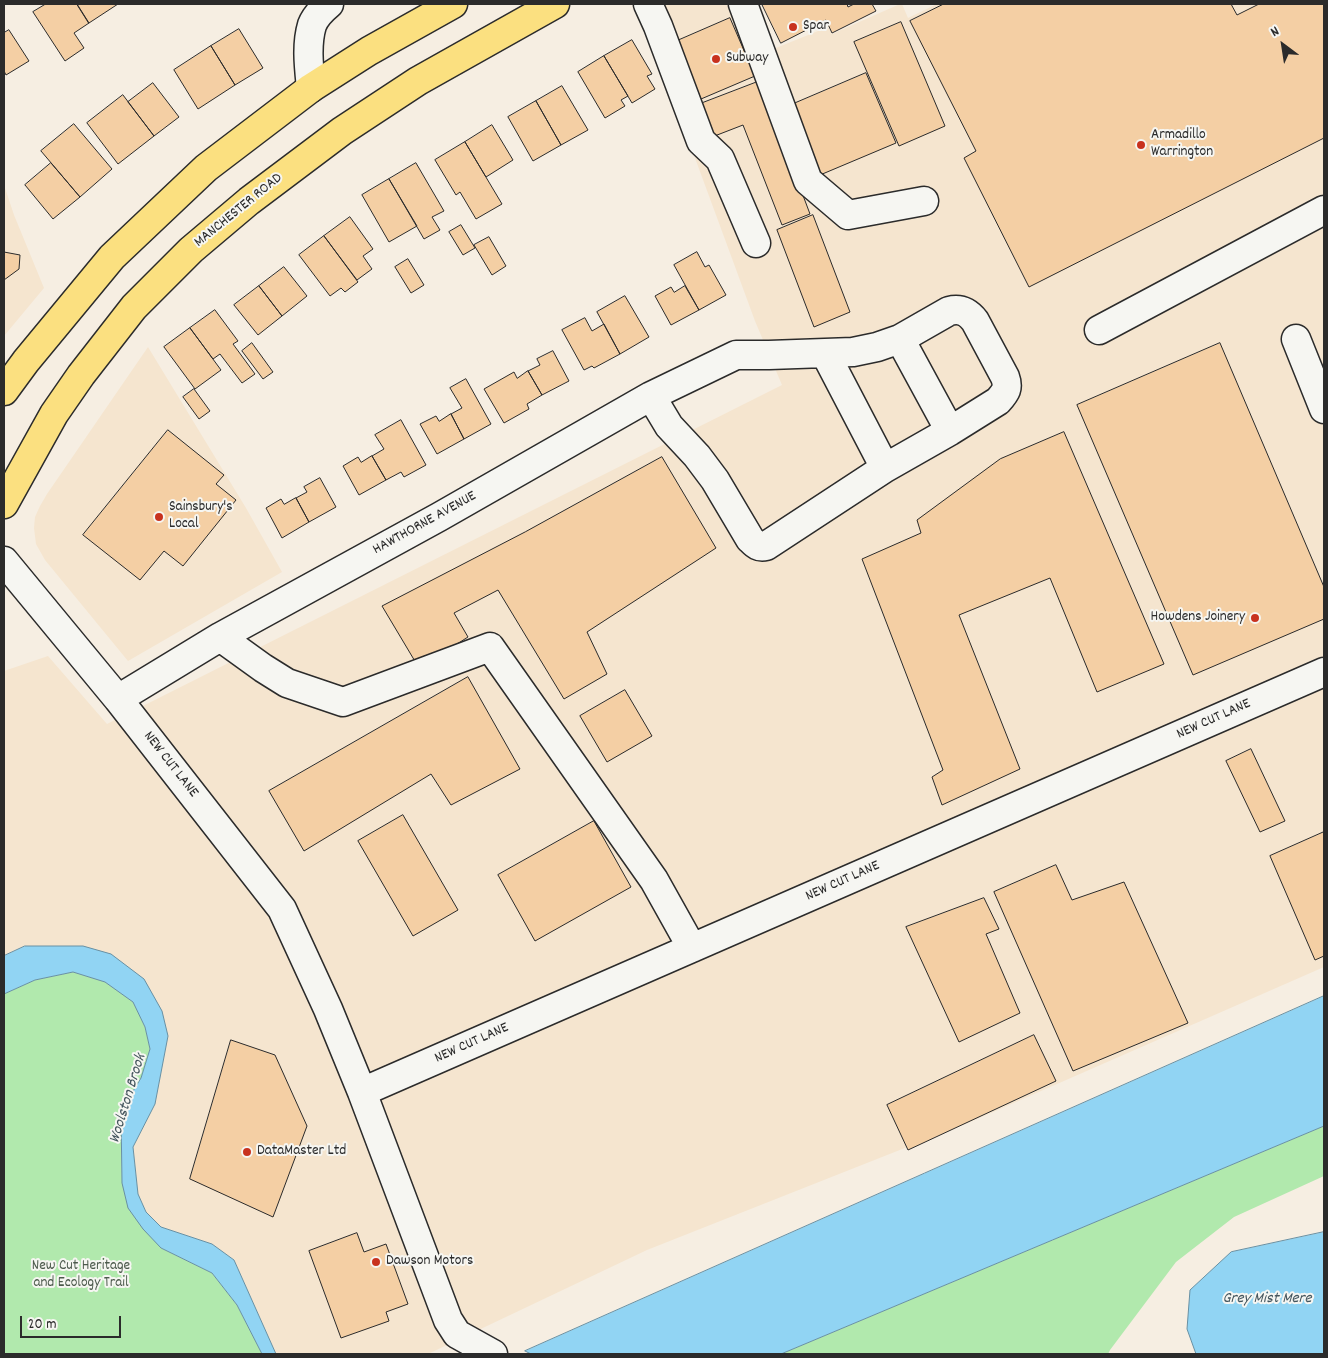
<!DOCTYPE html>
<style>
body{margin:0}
#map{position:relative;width:1328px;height:1358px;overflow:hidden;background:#f6eee2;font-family:Dekko,sans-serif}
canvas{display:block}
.frame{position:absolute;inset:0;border:5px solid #2b2b2b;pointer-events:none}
.north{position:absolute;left:1258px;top:20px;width:50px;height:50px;-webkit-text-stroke:4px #f6f6f2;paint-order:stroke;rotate:329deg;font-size:14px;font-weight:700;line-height:20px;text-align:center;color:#2b2b2b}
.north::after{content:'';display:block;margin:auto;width:18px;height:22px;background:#2b2b2b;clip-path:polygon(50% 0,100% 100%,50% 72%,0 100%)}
.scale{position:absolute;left:20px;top:1316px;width:101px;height:22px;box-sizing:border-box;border:2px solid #2b2b2b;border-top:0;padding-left:6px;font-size:15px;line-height:18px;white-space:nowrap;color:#2b2b2b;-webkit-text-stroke:4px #f6f6f2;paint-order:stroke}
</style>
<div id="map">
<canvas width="1328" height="1358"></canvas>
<div class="frame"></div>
<div class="north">N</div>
<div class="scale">20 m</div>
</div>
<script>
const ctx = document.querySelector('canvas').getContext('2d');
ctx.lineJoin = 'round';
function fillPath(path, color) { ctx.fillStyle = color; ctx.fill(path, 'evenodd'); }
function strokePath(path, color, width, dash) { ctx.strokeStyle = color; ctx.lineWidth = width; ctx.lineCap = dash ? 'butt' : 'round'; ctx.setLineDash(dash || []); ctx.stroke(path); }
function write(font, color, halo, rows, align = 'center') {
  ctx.font = font + ' Dekko,sans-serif'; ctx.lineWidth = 4; ctx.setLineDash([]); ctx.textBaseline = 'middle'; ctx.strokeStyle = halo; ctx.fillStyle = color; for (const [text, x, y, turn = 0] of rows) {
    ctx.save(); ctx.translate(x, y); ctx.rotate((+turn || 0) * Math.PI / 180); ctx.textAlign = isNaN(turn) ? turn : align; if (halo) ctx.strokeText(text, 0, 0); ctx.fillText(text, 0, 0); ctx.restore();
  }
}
const built = new Path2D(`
 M633 4H754L771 50 828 27 832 34 900 4H902L908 18 937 4H1324V967L968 1123 647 1250 428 1354H276L234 1260 212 1244 161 1227 146 1212 138 1194 133 1147 155 1104 168 1036 25 946 4 956V671L48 656 107 724 782 385 755 321 677 109Z
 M4 185 14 215 44 288 4 336Z
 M148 347 246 508 282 572 128 661 45 560 36 544 34 528 35 517 40 506 47 494Z`);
const green = new Path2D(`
 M73 972 105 982 133 1002 145 1027 150 1049 141 1078 124 1106 121 1115 122 1183 161 1248 212 1273 237 1305 262 1354H4V994L35 980Z
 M1324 1126V1176L1234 1217 1176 1262 1110 1350 1108 1354H781Z`);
const water = new Path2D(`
 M25 946H83L111 954 144 979 162 1011 168 1036 155 1104 133 1147 138 1194 146 1212 161 1227 212 1244 234 1260 276 1354H262L237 1305 212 1273 161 1248 143 1229 128 1208 122 1183 121 1114 124 1106 141 1078 150 1049 145 1027 133 1002 105 982 73 972 35 980 4 994V956Z
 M1324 996V1126L781 1354H531L525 1351Z
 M1324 1232V1354H1196L1187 1329 1190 1290 1231 1252Z`);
const building = new Path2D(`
 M46 4H77L89 23 74 33 84 48 65 61 33 12Z
 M77 4H118L89 23Z
 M762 4H847L848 7 854 4H872L876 11 832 33 826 20 781 43Z
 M944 4H1231L1237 15 1259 4H1324V138L1029 287 964 158 976 151 910 21Z
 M730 18 755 76 701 99 677 41Z
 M901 22 945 126 899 146 854 42Z
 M239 29 263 68 235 85 211 46Z
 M9 30 29 61 6 75 4 71V33Z
 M632 40 652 74 647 76 655 89 632 103 604 56Z
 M211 46 235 85 198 109 174 70Z
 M604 56 628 96 621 100 625 106 605 118 578 72Z
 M866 73 896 143 820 175 791 105Z
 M760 81 810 214 782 225 743 125 712 137 700 104Z
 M153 83 179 117 154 136 128 102Z
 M562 86 588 130 561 145 536 101Z
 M123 95 154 136 118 164 87 123Z
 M536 101 561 145 533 161 508 117Z
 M74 124 112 169 80 197 41 151Z
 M492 125 513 160 486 177 465 142Z
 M465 142 502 204 476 219 460 192 456 195 435 160Z
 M51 163 80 197 53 219 25 185Z
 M416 163 444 211 432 217 440 230 424 239 389 179Z
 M389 179 417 226 389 242 362 195Z
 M813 215 850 312 814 327 777 230Z
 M350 217 373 249 363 256 372 269 357 280 324 236Z
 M461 225 475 248 463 255 449 232Z
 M324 236 358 282 345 292 341 288 330 296 299 255Z
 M489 237 506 266 492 275 474 245Z
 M4 252 20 255 19 269 4 280Z
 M697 252 705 267 709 265 726 295 699 310 674 265Z
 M408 259 424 285 411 293 395 267Z
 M284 267 307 296 282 316 259 286Z
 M259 286 282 316 258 335 234 305Z
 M685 286 699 310 671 325 655 296 671 287 674 292Z
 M625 296 649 337 620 354 597 312Z
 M215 310 238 341 233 344 255 374 242 383 220 354 213 359 190 328Z
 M585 318 592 331 604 324 620 354 594 368 592 366 584 370 562 330Z
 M190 328 221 370 195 389 164 347Z
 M252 343 273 372 263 379 242 351Z
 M1220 343 1324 587V619L1193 675 1077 405Z
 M553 351 569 381 542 395 528 371 540 365 537 359Z
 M528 371 542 395 527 404 529 409 504 423 484 389 514 372 517 378Z
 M466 379 491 424 464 439 451 414 462 408 450 388Z
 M194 389 210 411 199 419 183 397Z
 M451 414 464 439 437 454 420 424 436 416 439 421Z
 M401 420 426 465 404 477 401 472 386 480 372 456 384 449 375 435Z
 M168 430 224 475 216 484 236 500 183 566 164 551 140 580 83 535Z
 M1064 432 1164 664 1097 692 1050 578 959 615 1020 769 942 805 932 777 943 770 862 559 921 533 917 520 1000 459Z
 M372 456 386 480 359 495 343 466 358 457 361 462Z
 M662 457 716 548 587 632 607 674 564 699 498 590 454 613 468 637 419 668 382 606 525 532Z
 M320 478 336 507 309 522 296 498 307 492 304 487Z
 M296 498 309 522 282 538 266 508 281 499 284 504Z
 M468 677 520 769 451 805 431 774 304 851 269 791Z
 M625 690 652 736 607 762 580 716Z
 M1251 749 1285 821 1260 832 1226 761Z
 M403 815 458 910 413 936 358 841Z
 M594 821 631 887 535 941 498 875Z
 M1324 832V956L1315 960 1270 856Z
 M1056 865 1072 900 1124 882 1188 1023 1073 1071 994 892Z
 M984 898 999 929 986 934 1020 1013 959 1042 906 927Z
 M1034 1035 1056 1081 908 1150 887 1105Z
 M231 1040 275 1055 307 1126 273 1217 190 1179Z
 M357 1233 364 1252 386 1244 408 1304 386 1312 389 1321 341 1338 309 1251Z`);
const minor = new Path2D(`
 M648 4 658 26 701 141 720 159 756 243
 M743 4 808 181 848 215 924 201
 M311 88C309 68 306 45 312 25 315 17 323 9 329 4
 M1099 330 1324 210
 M900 339 950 431
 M1296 339 1324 409
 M825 353 885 468
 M4 561 118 699 282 909 328 1009 362 1092 448 1320 457 1334 493 1354
 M220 637 263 668 287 683 343 702 490 647 654 880 692 948
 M118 699 220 637 439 517 651 396 736 355H769L853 352 877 347 900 339 949 311C961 308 968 312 975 321L1005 377C1009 388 1006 392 998 401L950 431 885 468 766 546C758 548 755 544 750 539L715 480 697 456 669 426 651 396
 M362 1092 1324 672`);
const major = new Path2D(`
 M4 391 26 361 112 257 206 168 311 88 369 51 453 4
 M4 504 54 414 81 375 134 307 191 250 249 201 342 131 418 81 555 4`);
const markers = [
 [793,27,5,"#c8321e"],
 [716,59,5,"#c8321e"],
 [1141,145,5,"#c8321e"],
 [159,517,5,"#c8321e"],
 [1255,618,5,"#c8321e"],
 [247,1152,5,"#c8321e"],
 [376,1262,5,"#c8321e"]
];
const poiNames = [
 ["Spar",803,27],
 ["Subway",726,59],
 ["Armadillo",1151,136],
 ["Warrington",1151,153],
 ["Sainsbury's",169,508],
 ["Local",169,525],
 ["Howdens Joinery",1245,618,"right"],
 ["DataMaster Ltd",257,1152],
 ["Dawson Motors",386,1262]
];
const streetNames = [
 ["MANCHESTER ROAD",239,211,-39],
 ["HAWTHORNE AVENUE",425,524,-29],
 ["NEW CUT LANE",1214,720,-24],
 ["NEW CUT LANE",170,765,52],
 ["NEW CUT LANE",843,882,-24],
 ["NEW CUT LANE",472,1044,-24]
];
const parkNames = [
 ["New Cut Heritage",81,1267],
 ["and Ecology Trail",81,1284]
];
const waterNames = [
 ["Woolston Brook",129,1099,-73],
 ["Grey Mist Mere",1267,1300]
];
fillPath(built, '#f5e5cf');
fillPath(green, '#b1e9ad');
fillPath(water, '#91d4f3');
strokePath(water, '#6890a3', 1);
fillPath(building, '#f4cfa4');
strokePath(building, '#2b2b2b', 1);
strokePath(minor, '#2b2b2b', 31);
strokePath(major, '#2b2b2b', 31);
strokePath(minor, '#f6f6f2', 28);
strokePath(major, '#fbe080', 28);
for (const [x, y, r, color] of markers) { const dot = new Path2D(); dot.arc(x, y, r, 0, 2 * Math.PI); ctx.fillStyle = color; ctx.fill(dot); strokePath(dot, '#f6f6f2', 2); }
write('15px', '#2b2b2b', '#f6f6f2', poiNames, 'left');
write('15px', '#2b2b2b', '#f6f6f2', streetNames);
write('15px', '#4c5a4c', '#f6f6f2', parkNames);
write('italic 16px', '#44555d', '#f6f6f2', waterNames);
</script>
